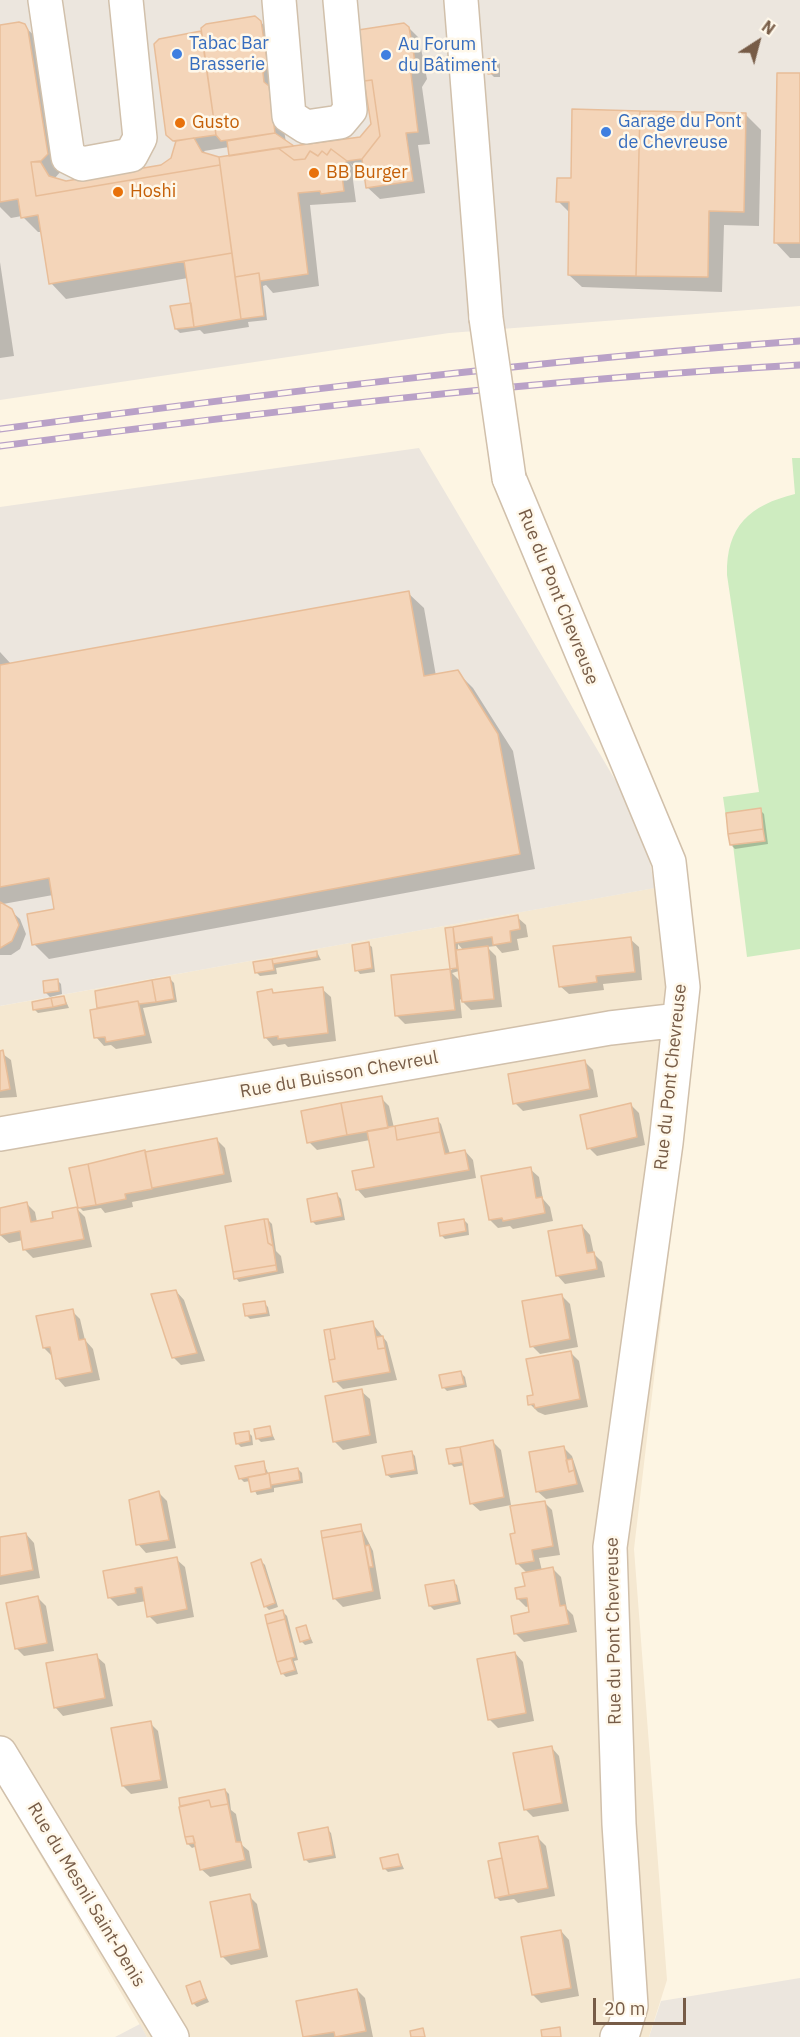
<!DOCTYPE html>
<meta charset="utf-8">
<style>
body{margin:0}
#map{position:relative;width:800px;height:2037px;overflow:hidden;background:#fdf5e3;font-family:"IBM Plex Sans",sans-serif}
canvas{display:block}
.north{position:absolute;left:728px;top:12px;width:60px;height:60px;-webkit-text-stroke:4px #fff8ea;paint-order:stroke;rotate:36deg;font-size:16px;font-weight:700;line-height:24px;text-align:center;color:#775c47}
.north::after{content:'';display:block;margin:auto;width:21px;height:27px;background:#775c47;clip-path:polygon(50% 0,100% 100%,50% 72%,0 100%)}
.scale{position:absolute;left:593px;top:1998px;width:93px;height:27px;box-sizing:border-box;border:3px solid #775c47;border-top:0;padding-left:8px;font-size:18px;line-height:21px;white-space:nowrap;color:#775c47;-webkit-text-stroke:4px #fff8ea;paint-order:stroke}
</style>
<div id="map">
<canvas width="800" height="2037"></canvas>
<div class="north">N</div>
<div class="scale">20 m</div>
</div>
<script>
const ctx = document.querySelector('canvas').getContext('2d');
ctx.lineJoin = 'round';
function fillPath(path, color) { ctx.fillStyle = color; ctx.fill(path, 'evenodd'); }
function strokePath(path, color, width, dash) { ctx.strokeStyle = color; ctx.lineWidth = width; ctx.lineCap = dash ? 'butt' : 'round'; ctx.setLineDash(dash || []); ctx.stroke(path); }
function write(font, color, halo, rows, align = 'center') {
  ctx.font = font + ' "IBM Plex Sans",sans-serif'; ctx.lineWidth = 5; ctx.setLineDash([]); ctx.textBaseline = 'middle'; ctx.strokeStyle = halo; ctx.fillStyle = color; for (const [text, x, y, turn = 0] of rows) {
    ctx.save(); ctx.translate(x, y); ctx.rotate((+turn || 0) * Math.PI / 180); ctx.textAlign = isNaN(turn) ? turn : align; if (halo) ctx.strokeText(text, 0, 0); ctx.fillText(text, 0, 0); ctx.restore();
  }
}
const residential = new Path2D(`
 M687 882 695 1028 634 1549 667 1980 649 2037H147L0 1787V1006Z`);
const industrial = new Path2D(`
 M0 0H800V306L449 333 0 400Z
 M419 448 643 827 655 888 0 1006V507Z
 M800 1978V2037H649L661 2001Z
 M140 2024 147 2037H115Z`);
const green = new Path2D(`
 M792 458H800V949L747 957 733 845H730L723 797 759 792 727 575C726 526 750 505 795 494Z`);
const shadow = new Path2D(`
 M258 19 270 32 286 143 293 148 361 138 372 125 407 26 419 38 427 79 422 87 430 144 418 145 425 193 380 199 367 187 365 167 356 169 350 163 357 173 353 180 356 202 310 205 319 286 273 293 266 285 263 286 267 320 248 322 249 327 204 334 200 330 180 333 176 329 193 305 188 278 66 299 51 283 42 232H38L22 216 11 218 0 207V27L24 26 40 41 62 170 54 179 66 183 161 166 172 159 177 144 167 134 157 42ZM229 147 231 157 219 159 206 154 204 151Z
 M496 60 500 64V77H494L490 73Z
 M800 75V258H790L775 242Z
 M745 114 761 130 759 226 724 225 722 292 582 287 569 275 571 214 558 201Z
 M0 262 14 356 0 358Z
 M408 593 424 608 436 676 457 672 473 688 513 751 535 869 49 959 34 944 56 910 53 895 3 904 20 919 26 934 20 949 11 955H0V652L11 664Z
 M760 810 764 814 768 844 735 849 731 845Z
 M517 917 526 925 528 937 517 939 519 950 502 953 496 946 487 947 496 956 502 1007 471 1010 460 999 462 1018 405 1024 397 1016 392 976 452 970 447 929ZM458 944 464 951H458ZM459 971 461 982 452 973Z
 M630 939 639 947 642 980 603 984 604 990 569 994 560 986Z
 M368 944 372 947 375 972 360 974 357 970Z
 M317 952 321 960 276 968 277 974 260 976 256 972 255 964Z
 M170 979 174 983 177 1002 143 1008 152 1043 116 1049 111 1045 104 1046 96 1037 99 1009 96 992Z
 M57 980 61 984 62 994 50 997 46 993Z
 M322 989 331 997 336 1041 288 1047 285 1044 273 1046 265 1037 271 991 275 995Z
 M64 997 69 1008 38 1013 34 1009Z
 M0 1052 11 1060 17 1097 0 1098Z
 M584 1061 593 1070 598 1097 523 1111 515 1103Z
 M381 1098 389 1106 394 1128 437 1120 441 1124 450 1154 465 1151 473 1160 476 1178 365 1198 357 1189 376 1168 370 1140 317 1150 309 1142Z
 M630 1104 639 1113 645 1145 597 1156 589 1148Z
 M217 1140 225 1148 232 1182 132 1202 133 1207 105 1213 101 1208 83 1211 79 1207 119 1160V1156Z
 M530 1169 539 1177 543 1199 550 1207 553 1221 513 1229 510 1226 498 1228 490 1220Z
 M337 1195 341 1199 345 1220 316 1225 312 1221Z
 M27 1204 35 1212 37 1222 55 1219 77 1209 85 1217 92 1247 33 1258 25 1250 23 1240 9 1243 0 1235V1209Z
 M268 1220 272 1224 276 1251 281 1256 284 1273 239 1282 236 1278Z
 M464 1220 468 1224 469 1235 445 1239 441 1235Z
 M582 1226 590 1235 594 1254 602 1262 605 1277 565 1284 557 1275Z
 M176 1291 184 1300 205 1361 181 1365 173 1357Z
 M562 1296 570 1304 578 1347 540 1354 532 1346Z
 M264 1303 268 1307 270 1316 250 1319 246 1315Z
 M72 1311 80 1319 85 1340 93 1349 100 1380 65 1387 57 1378 53 1357 44 1348Z
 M372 1323 387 1342 397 1380 343 1389 335 1381Z
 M571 1353 579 1361 588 1407 545 1415 538 1412 530 1404Z
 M461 1373 465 1377 467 1387 447 1391 443 1387Z
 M361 1391 370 1399 377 1443 343 1450 334 1441Z
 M269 1427 275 1440 261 1442 257 1438Z
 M248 1432 252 1436 253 1445 241 1447 237 1443Z
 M493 1442 501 1450 511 1505 480 1511 471 1503 465 1465 454 1467 450 1463Z
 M563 1447 572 1456 584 1492 546 1499 537 1491Z
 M411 1452 415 1456 418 1474 391 1478 387 1475Z
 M263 1462 269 1475 298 1469 302 1473 303 1483 274 1488V1492L257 1495 250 1481 244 1482 240 1478Z
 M159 1493 167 1501 176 1548 146 1553 138 1544Z
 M544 1502 552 1510 560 1555 539 1558 542 1571 553 1569 561 1577 567 1609 573 1615 577 1632 524 1642 516 1634 531 1614 530 1606 526 1607 518 1599 526 1587 527 1573 517 1563V1534Z
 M360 1525 373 1551 381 1599 343 1607 334 1598Z
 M26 1534 34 1543 40 1578 0 1585V1539Z
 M176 1559 185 1567 194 1617 157 1624 149 1616 146 1601 118 1606 109 1597Z
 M261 1561 265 1565 278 1607 269 1610 265 1606Z
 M453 1582 457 1585 461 1604 434 1610 430 1606Z
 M38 1598 46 1606 54 1651 24 1656 16 1648Z
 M283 1612 287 1616 298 1660 294 1661 298 1674 286 1677 282 1673Z
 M306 1627 313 1643 305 1645 301 1641Z
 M515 1653 523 1662 534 1721 498 1728 490 1720 479 1660Z
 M96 1656 105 1664 113 1706 63 1716 55 1707Z
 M150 1723 158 1731 168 1788 131 1794 123 1786Z
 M551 1747 559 1756 569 1811 533 1817 525 1809Z
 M225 1790 229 1794 231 1810 236 1814 242 1845 249 1851 252 1868 210 1877 201 1869 197 1846 192 1848 188 1844 182 1805Z
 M327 1829 331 1833 336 1858 309 1863 305 1859Z
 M538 1838 546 1846 555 1896 518 1903 514 1899 500 1901 496 1897 501 1860Z
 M398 1856 404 1869 388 1872 384 1868Z
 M249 1896 257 1904 268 1957 231 1965 222 1956Z
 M561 1931 569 1940 579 1996 541 2003 533 1995Z
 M199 1982 209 2002 197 2007 193 2003Z
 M357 1990 365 1998 373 2037H305L298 2002Z`);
const building = new Path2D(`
 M255 16 261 21 268 66 263 73 264 82 269 86 275 133 221 141 216 135 201 28 206 24Z
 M19 22 25 24 28 30 48 154 40 162H31L36 196 220 165 232 253 49 284 38 215 21 218 18 199 0 202V25Z
 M404 23 409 27 416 67 411 74 418 132 406 133 413 181 366 188 362 159 380 136 372 80 364 81 358 30Z
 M201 31 216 135 173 141 166 135 154 44 159 39Z
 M496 58 497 73 488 74 487 59Z
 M777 73H800V243H774Z
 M372 80 380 136 362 159 347 161 331 149 327 155 322 151 318 156 310 151 305 159 294 160 278 148 360 137 371 124 364 81Z
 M572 109 640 111 636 276 568 275 569 202H556L557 178H571Z
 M640 111 746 113 744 212 709 211 708 277 636 276Z
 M275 133 294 146 229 156 227 141Z
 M194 138 202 152 219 157 220 165 36 196 31 162 40 161 49 176 66 181 161 165 171 158 176 141Z
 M278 148 294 160 305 159 310 151 318 156 322 151 327 155 331 149 347 161 341 167 344 191 321 194 320 191 298 193 308 274 260 281 259 273 235 277 219 157Z
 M232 253 241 319 194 327 184 261Z
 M259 273 264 316 241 319 235 277Z
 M191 303 194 327 175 329 170 306Z
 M409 591 424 676 458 670 498 734 520 854 32 945 27 914 54 909 49 878 0 887V665Z
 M761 808 763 829 728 834 726 813Z
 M763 829 765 841 730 845 728 834Z
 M0 902 12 909 19 925 12 941 0 948Z
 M518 915 520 929 510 931 511 942 493 945 492 937 455 943 453 927Z
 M453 927 457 968 450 969 445 928Z
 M631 937 635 972 596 976 597 982 559 987 553 946Z
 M369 942 372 968 355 971 352 945Z
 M488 946 494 999 462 1002 456 950Z
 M317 951V957L273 964 272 959Z
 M272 959 274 970 255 973 253 962Z
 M450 969 455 1010 395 1016 391 975Z
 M170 977 174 999 156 1002 152 980Z
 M58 979 59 991 44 993 43 981Z
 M152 980 156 1002 139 1004 138 1001 97 1008 95 991Z
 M323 987 328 1033 278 1039V1036L264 1038 257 992 272 989 273 993Z
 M64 996 66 1004 53 1007 51 998Z
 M51 998 53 1007 33 1010 32 1002Z
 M138 1001 145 1035 106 1042 105 1037 94 1038 90 1010Z
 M3 1050 10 1089 0 1091V1051Z
 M585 1060 590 1089 513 1104 508 1074Z
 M382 1096 388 1128 347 1135 341 1103Z
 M341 1103 347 1135 307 1143 301 1111Z
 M631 1103 637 1137 587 1149 580 1115Z
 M438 1118 440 1132 397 1140 395 1126Z
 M395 1126 397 1140 440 1132 445 1154 465 1150 469 1170 356 1190 352 1171 374 1167 367 1131Z
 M217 1138 224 1174 152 1188 145 1152Z
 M145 1150 152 1189 125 1194 126 1199 96 1205 88 1164Z
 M88 1164 96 1205 78 1208 69 1168Z
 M531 1167 536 1198 542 1197 545 1213 503 1221 502 1218 489 1220 481 1176Z
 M337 1193 342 1216 311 1222 307 1199Z
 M27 1202 31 1222 53 1218 52 1212 77 1207 84 1239 23 1250 20 1231 0 1235V1208Z
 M264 1219H268L273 1246 268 1243Z
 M264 1219 268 1243 273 1246 276 1265 233 1272 225 1226Z
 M464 1219 466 1231 440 1236 438 1223Z
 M582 1225 587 1253 594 1252 597 1269 556 1276 548 1231Z
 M276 1265 277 1271 234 1279 233 1272Z
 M176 1290 197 1353 172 1358 151 1294Z
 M562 1294 570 1339 530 1347 522 1301Z
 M265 1301 267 1313 245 1316 243 1304Z
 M73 1309 79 1340 85 1339 92 1372 56 1379 50 1347 43 1348 36 1316Z
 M373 1321 378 1349 385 1348 390 1372 333 1382 329 1360 335 1359 330 1329Z
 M330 1329 335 1359 329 1360 324 1330Z
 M383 1336 385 1348 378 1349 376 1337Z
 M571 1351 580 1399 535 1408 534 1404 528 1405 527 1396 533 1395 526 1359Z
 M461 1371 464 1384 442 1388 439 1375Z
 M362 1389 370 1435 333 1442 325 1396Z
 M270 1426 272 1436 256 1439 254 1429Z
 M249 1431 250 1441 236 1444 234 1433Z
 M493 1440 504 1497 470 1504 460 1447Z
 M564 1446 569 1472 574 1470 577 1484 536 1492 529 1452Z
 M460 1447 463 1462 449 1464 446 1449Z
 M412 1451 415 1470 386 1475 382 1456Z
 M572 1459 574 1470 569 1472 566 1460Z
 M264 1461 266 1474 239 1479 235 1466Z
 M298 1468 300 1480 271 1485 269 1473Z
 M269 1473 271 1488 251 1492 248 1477Z
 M159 1491 169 1540 136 1545 129 1500Z
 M545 1501 553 1546 532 1550 534 1561 516 1564 510 1534 515 1533 510 1506Z
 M361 1524 362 1531 322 1538 321 1531Z
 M362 1531 373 1591 333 1599 322 1538Z
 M26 1533 33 1570 0 1576V1537Z
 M369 1545 373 1567H369L365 1546Z
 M177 1557 187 1609 147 1617 142 1587 135 1588 136 1593 108 1598 103 1571Z
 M261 1559 275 1603 264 1607 251 1563Z
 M553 1567 560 1606 565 1605 569 1624 514 1634 511 1616 529 1612 527 1598 517 1599 515 1588 525 1586 522 1573Z
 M454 1580 458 1601 429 1606 425 1585Z
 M38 1596 47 1643 15 1649 6 1603Z
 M283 1610 285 1619 267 1624 265 1615Z
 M285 1619 295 1657 277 1662 267 1624Z
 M306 1625 310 1639 300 1642 296 1628Z
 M515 1652 526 1713 488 1720 477 1659Z
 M97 1654 105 1698 54 1708 46 1663Z
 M291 1658 295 1670 281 1674 277 1662Z
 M151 1721 161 1780 122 1786 111 1728Z
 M552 1746 562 1803 524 1810 513 1753Z
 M225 1789 228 1804 211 1807 209 1800 180 1806 179 1798Z
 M209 1800 211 1807 228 1804 236 1842H241L245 1860 200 1870 193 1836 185 1837 179 1807Z
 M328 1827 333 1855 304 1860 298 1833Z
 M193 1836 195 1843 187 1844 185 1837Z
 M538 1836 548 1888 509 1895 499 1843Z
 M398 1854 401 1866 383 1869 380 1858Z
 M502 1858 509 1895 495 1898 488 1861Z
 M250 1894 260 1949 221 1957 210 1902Z
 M561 1930 571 1988 532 1995 521 1937Z
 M200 1981 206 1998 192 2004 186 1986Z
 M357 1989 366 2031 335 2037 334 2032 303 2037 296 2001Z
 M560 2027 561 2037H542L541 2030Z
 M423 2028 425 2037H411L410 2031Z`);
const minor = new Path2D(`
 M45 0 68 157 82 164 131 155 140 138 126 0
 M279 0 289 116 306 127 340 122 350 110 340 0
 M461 0 486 318
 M509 478 669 862 683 987 666 1143 610 1547 619 1824 631 2006 623 2033 617 2037
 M0 1134 610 1028 679 1020
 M0 1753 172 2037`);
const rail = new Path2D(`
 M0 429C266 394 533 361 800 341
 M0 446C266 412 532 380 800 365`);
const minorBridge = new Path2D(`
 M486 318 509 478`);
const markers = [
 [177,54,6,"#3f7fe0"],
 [386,55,6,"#3f7fe0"],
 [180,123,6,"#e8710a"],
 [606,132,6,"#3f7fe0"],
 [314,173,6,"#e8710a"],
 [118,192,6,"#e8710a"]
];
const shopNames = [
 ["Tabac Bar",189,44],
 ["Brasserie",189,65],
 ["Au Forum",398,45],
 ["du Bâtiment",398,66],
 ["Garage du Pont",618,122],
 ["de Chevreuse",618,143]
];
const foodNames = [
 ["Gusto",192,123],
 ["BB Burger",326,173],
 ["Hoshi",130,192]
];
const streetNames = [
 ["Rue du Pont Chevreuse",558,597,68],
 ["Rue du Buisson Chevreul",339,1075,-10],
 ["Rue du Pont Chevreuse",671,1077,-84],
 ["Rue du Pont Chevreuse",614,1631,-91],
 ["Rue du Mesnil Saint-Denis",86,1895,59]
];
fillPath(residential, '#f5e8d1');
fillPath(industrial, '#ece6de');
fillPath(green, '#ceecc0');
fillPath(shadow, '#0003');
fillPath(building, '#f4d5b9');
strokePath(building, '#e8bd98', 1.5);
strokePath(minor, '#d1c0ab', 36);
strokePath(minor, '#fff', 33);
strokePath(rail, '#b9a1c7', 7);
strokePath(rail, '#fff8ea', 4.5, [14]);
strokePath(minorBridge, '#d1c0ab', 36, []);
strokePath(minorBridge, '#fff', 33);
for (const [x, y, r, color] of markers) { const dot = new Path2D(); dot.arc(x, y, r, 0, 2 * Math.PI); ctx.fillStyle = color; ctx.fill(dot); strokePath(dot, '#fff8ea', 2); }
write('18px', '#366cbe', '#fff8ea', shopNames, 'left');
write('18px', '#c56008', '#fff8ea', foodNames, 'left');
write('18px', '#775c47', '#fff8ea', streetNames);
</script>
